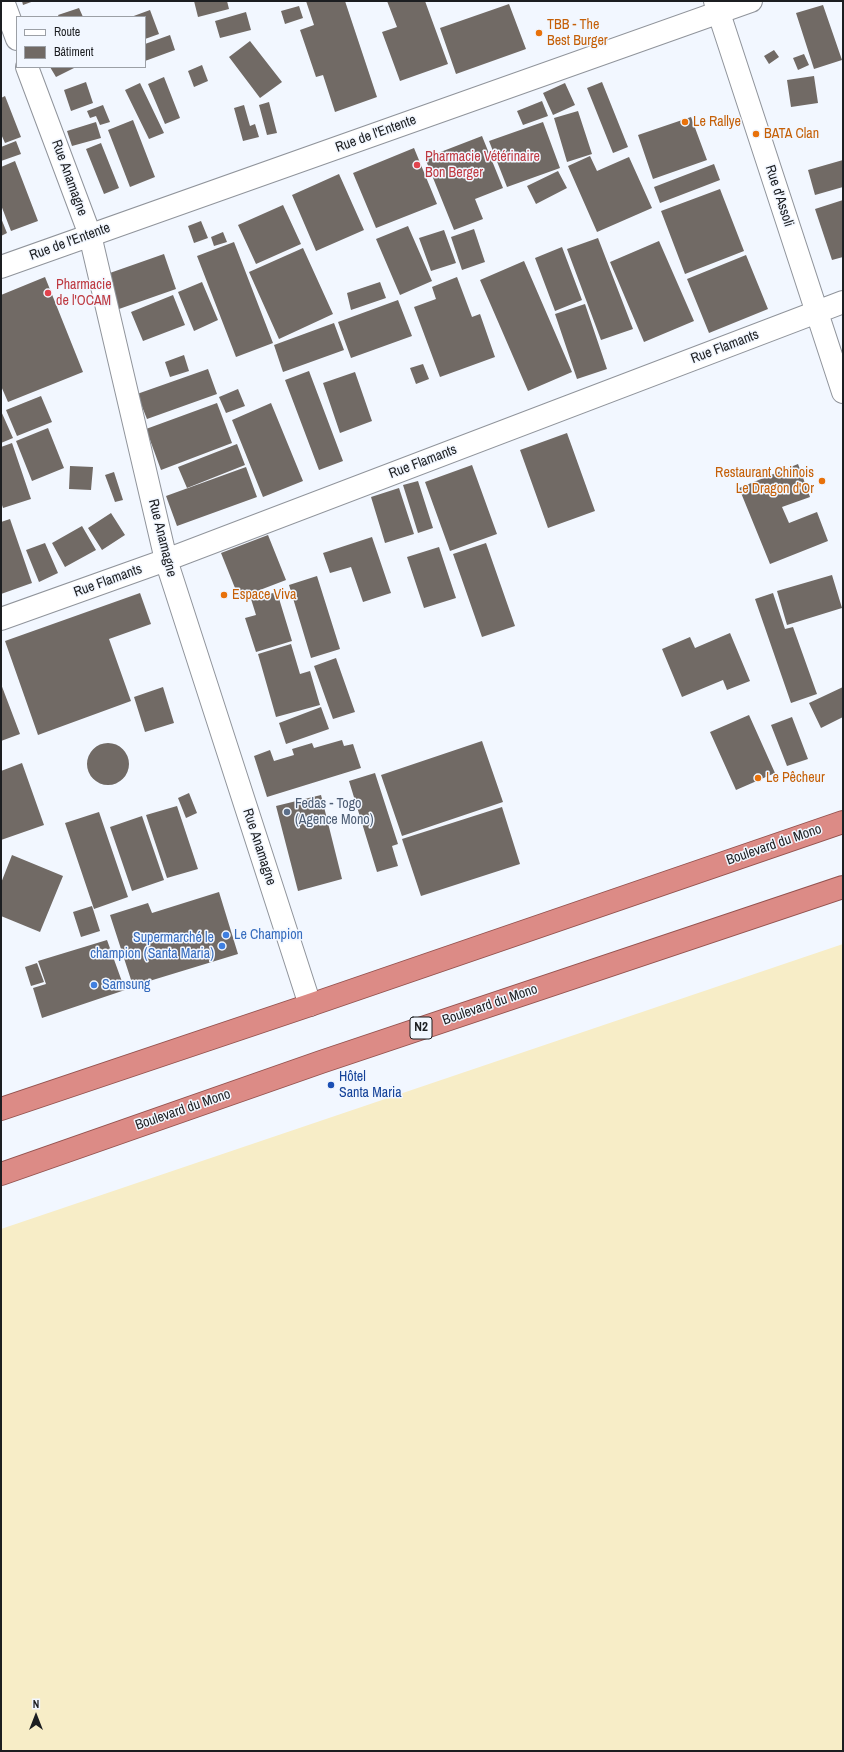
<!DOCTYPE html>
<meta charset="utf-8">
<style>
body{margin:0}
#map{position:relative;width:844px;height:1752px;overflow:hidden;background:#f2f7ff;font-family:"Archivo Narrow",sans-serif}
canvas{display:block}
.frame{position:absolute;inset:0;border:2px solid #1c1e21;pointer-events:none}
.legend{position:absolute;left:16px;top:16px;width:130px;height:52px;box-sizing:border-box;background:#f2f7ff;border:1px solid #9ca0a6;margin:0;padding:5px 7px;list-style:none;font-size:12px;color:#1c1e21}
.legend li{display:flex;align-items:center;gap:8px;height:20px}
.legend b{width:20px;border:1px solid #9ca0a6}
.north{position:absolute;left:16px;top:1696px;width:40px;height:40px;-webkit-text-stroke:3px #f2f7ff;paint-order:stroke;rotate:0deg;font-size:11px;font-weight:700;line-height:16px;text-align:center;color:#1c1e21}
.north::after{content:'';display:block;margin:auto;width:14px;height:18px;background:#1c1e21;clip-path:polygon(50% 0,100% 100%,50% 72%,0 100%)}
</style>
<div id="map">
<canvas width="844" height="1752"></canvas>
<div class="frame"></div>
<ul class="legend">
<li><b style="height:5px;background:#fff"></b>Route</li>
<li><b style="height:11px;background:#716a65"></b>Bâtiment</li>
</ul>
<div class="north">N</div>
</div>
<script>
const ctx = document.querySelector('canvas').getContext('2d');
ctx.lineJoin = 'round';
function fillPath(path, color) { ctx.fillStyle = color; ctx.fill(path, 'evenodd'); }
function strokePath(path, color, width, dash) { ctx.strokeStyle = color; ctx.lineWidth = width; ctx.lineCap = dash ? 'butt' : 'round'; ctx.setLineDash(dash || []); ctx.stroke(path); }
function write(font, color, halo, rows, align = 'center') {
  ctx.font = font + ' "Archivo Narrow",sans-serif'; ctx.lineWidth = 3; ctx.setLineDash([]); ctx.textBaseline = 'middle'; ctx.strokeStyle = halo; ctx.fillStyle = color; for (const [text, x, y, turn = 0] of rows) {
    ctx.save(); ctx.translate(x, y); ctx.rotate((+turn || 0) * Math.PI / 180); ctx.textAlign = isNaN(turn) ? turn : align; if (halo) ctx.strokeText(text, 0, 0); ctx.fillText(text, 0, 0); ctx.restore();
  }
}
const sand = new Path2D(`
 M843 944V1751H1V1229Z`);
const building = new Path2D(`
 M22 1H34L23 5Z
 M194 1H227L229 9 198 17Z
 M306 1H345L377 97 335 112 323 75 316 77 300 30 314 25Z
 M387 1H425L448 64 400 81 382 32 397 27Z
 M509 4 526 49 456 74 440 28Z
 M823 5 842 60 814 69 796 13Z
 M299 6 303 18 285 24 281 11Z
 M79 8 83 17H59L58 15Z
 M150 10 159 34 145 39V17H131Z
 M246 12 251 30 220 38 215 21Z
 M170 35 175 50 145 61V44Z
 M250 41 282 82 260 98 229 57Z
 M774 50 779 57 769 64 764 56Z
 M804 54 809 65 798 70 793 58Z
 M202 65 208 81 194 87 188 71Z
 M50 67H76L56 77Z
 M814 76 818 103 791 107 787 80Z
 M164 77 180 118 165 124 148 84Z
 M86 82 93 103 71 111 64 90Z
 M602 82 628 147 613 153 587 88Z
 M140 83 164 133 149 139 125 90Z
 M565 83 575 105 553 115 543 93Z
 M5 96 21 137 5 143 1 134V98Z
 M542 101 548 116 523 125 517 111Z
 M269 102 277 133 267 135 259 105Z
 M103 105 110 122 100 125 96 116 90 118 87 111Z
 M244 105 250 126 255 124 259 137 243 141 234 108Z
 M578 111 592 154 567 162 554 118Z
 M691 117 707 160 653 179 638 135Z
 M133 120 155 177 130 187 108 130Z
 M96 122 101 138 72 146 67 131Z
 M543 122 560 168 507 187 489 141Z
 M482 136 503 188 475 199 483 219 454 230 425 158Z
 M16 141 21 154 1 161V147Z
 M101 143 119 188 104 194 86 149Z
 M414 148 437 204 376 228 353 173Z
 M590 156 597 171 629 157 652 208 597 232 568 166Z
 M843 160V187L815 195 808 170Z
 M15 161 38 221 11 231 1 205V167Z
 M714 164 720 180 660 203 654 187Z
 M558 171 567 188 536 204 527 186Z
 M339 174 364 230 316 251 292 195Z
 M720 189 744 251 685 274 661 211Z
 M843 200V257L832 260 815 209Z
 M283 205 301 244 256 264 238 225Z
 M1 218 7 233 1 236Z
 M201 221 208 238 194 243 188 226Z
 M408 226 432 281 400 295 376 239Z
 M474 229 485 262 462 270 451 237Z
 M444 230 456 263 431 271 419 238Z
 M223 232 227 242 214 246 211 237Z
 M598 238 633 329 601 340 567 249Z
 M659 241 694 321 644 342 610 262Z
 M234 242 273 343 236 357 197 256Z
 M562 247 582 300 555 311 535 258Z
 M303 248 333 314 279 339 249 272Z
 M164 254 176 289 119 309 107 274Z
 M746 255 768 309 709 333 687 279Z
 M524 261 572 372 528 391 480 280Z
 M45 277 83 372 8 402 1 386V295Z
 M457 277 472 317 480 314 495 357 440 377 414 307 436 299 432 287Z
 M202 282 218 320 194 331 178 292Z
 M380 282 386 298 351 310 347 293Z
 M173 295 185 325 143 341 131 312Z
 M398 300 412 336 351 358 338 322Z
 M585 304 607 369 577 379 555 314Z
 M334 323 344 350 283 372 274 345Z
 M184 355 189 371 170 377 165 362Z
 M423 364 429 379 416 384 410 368Z
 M208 369 217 394 147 419 137 394Z
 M309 371 343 461 319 470 285 380Z
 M355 372 372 421 340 433 323 383Z
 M238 389 245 406 226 413 219 397Z
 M41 396 52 422 17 436 6 410Z
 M217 403 232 443 161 470 146 429Z
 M271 403 303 481 263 497 232 420Z
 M1 411 13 438 1 443Z
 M48 428 64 468 32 481 16 441Z
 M567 433 595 511 548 528 520 450Z
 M12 443 31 499 3 508 1 502V447Z
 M237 444 245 465 187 488 178 467Z
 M798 464 810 497 782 507 789 523 817 512 828 541 770 564 739 488Z
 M472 465 497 534 450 551 425 482Z
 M70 466 93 467 91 490 69 489Z
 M246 467 257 497 177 526 166 496Z
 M114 472 123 500 115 502 105 475Z
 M418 481 433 528 418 533 403 485Z
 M399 488 414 534 385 543 371 497Z
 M111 513 125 535 102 550 88 528Z
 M10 519 32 583 1 594V522Z
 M82 526 96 550 65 567 52 543Z
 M268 535 286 580 239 598 221 553Z
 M372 537 391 593 363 602 351 567 330 573 323 553Z
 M45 543 58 573 39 582 26 550Z
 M486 543 515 626 482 637 453 554Z
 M439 547 456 598 424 608 407 557Z
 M832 575 842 608 787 625 777 591Z
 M317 576 340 649 311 658 289 585Z
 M277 592 292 641 256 652 245 618 256 615 251 599Z
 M140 593 151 624 109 639 131 701 38 735 5 641Z
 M773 593 785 629 793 627 817 694 791 703 755 599Z
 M730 633 750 681 727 690 723 680 682 697 662 649 690 637 695 648Z
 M291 644 300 674 310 671 320 705 276 717 258 654Z
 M336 658 355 712 333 719 314 666Z
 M1 684 20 734 1 741Z
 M163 687 174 723 145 732 134 697Z
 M843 687V717L821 728 809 703Z
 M321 707 329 729 286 744 279 723Z
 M749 715 775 773 736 790 710 732Z
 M792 717 808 759 787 766 771 725Z
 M342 740 344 746 353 744 361 768 267 797 254 756 270 750 274 761 294 755 292 749 312 743 314 748Z
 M482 741 503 802 402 836 381 775Z
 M87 764a21 21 0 1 1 42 0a21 21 0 1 1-42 0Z
 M22 763 44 825 1 840V771Z
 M375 773 398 844 392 846 398 866 377 872 349 781Z
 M189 793 197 813 186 818 178 798Z
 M321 795 342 879 298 891 276 806Z
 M177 806 198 869 167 878 146 815Z
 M502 807 520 864 421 896 402 839Z
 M99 812 128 897 94 909 65 823Z
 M142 816 164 880 132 891 110 827Z
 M12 855 63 876 40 932 1 916V883Z
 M219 892 238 954 133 986 110 915 148 903 152 913Z
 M92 906 100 931 81 937 73 912Z
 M107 940 125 990 42 1018 33 988 46 984 38 961Z
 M37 963 44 982 31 986 25 967Z`);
const minor = new Path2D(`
 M3 1 17 39
 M715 1 843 392
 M27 67 90 235 166 560 310 1005
 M1 619 166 560 843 302`);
const tertiary = new Path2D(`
 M1 267 751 1`);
const trunk = new Path2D(`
 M1 1109 310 1005 843 822
 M1 1174 321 1062 843 887`);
const markers = [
 [539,33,4,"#e8710a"],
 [685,122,4,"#e8710a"],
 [756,134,4,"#e8710a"],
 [417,165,4,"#e0444e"],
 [48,293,4,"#e0444e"],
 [822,481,4,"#e8710a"],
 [224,595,4,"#e8710a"],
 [758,778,4,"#e8710a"],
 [287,812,4,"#5c6f8a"],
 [226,935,4,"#3f7fe0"],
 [222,946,4,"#3f7fe0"],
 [94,985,4,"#3f7fe0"],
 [331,1085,4,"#1a4fb4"]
];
const shields = [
 [421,1028,22]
];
const shieldNames = [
 ["N2",421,1028]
];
const foodNames = [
 ["TBB - The",547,25],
 ["Best Burger",547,41],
 ["Le Rallye",693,122],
 ["BATA Clan",764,134],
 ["Restaurant Chinois",814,473,"right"],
 ["Le Dragon d'Or",814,489,"right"],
 ["Espace Viva",232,595],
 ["Le Pêcheur",766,778]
];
const streetNames = [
 ["Rue de l'Entente",376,134,-20],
 ["Rue Anamagne",69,178,70],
 ["Rue d'Assoli",779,196,72],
 ["Rue de l'Entente",70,242,-20],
 ["Rue Flamants",725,347,-21],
 ["Rue Flamants",423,462,-21],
 ["Rue Anamagne",162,538,76],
 ["Rue Flamants",108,581,-20],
 ["Boulevard du Mono",774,845,-19],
 ["Rue Anamagne",259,847,72],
 ["Boulevard du Mono",490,1005,-19],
 ["Boulevard du Mono",183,1110,-19]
];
const healthNames = [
 ["Pharmacie Vétérinaire",425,157],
 ["Bon Berger",425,173],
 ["Pharmacie",56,285],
 ["de l'OCAM",56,301]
];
const serviceNames = [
 ["Fedas - Togo",295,804],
 ["(Agence Mono)",295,820]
];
const shopNames = [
 ["Le Champion",234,935],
 ["Supermarché le",214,938,"right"],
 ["champion (Santa Maria)",214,954,"right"],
 ["Samsung",102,985]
];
const transitNames = [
 ["Hôtel",339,1077],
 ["Santa Maria",339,1093]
];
fillPath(sand, '#f7edc7');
fillPath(building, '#716a65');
strokePath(minor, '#90949b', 24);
strokePath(tertiary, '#90949b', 24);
strokePath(trunk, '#93524e', 24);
strokePath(minor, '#fff', 22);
strokePath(tertiary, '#fff', 22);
strokePath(trunk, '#dc8b86', 22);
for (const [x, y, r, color] of markers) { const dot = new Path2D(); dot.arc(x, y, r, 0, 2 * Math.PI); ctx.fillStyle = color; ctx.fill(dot); strokePath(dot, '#f2f7ff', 1.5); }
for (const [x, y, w] of shields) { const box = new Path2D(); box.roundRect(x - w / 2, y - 11, w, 22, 3); ctx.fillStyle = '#f2f7ff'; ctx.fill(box); strokePath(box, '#1c1e21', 1); }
write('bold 13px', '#1c1e21', null, shieldNames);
write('14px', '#c56008', '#f2f7ff', foodNames, 'left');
write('14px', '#1c1e21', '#f2f7ff', streetNames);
write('14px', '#be3a42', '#f2f7ff', healthNames, 'left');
write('14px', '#4e5e75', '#f2f7ff', serviceNames, 'left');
write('14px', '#366cbe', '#f2f7ff', shopNames, 'left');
write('14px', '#164399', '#f2f7ff', transitNames, 'left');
</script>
